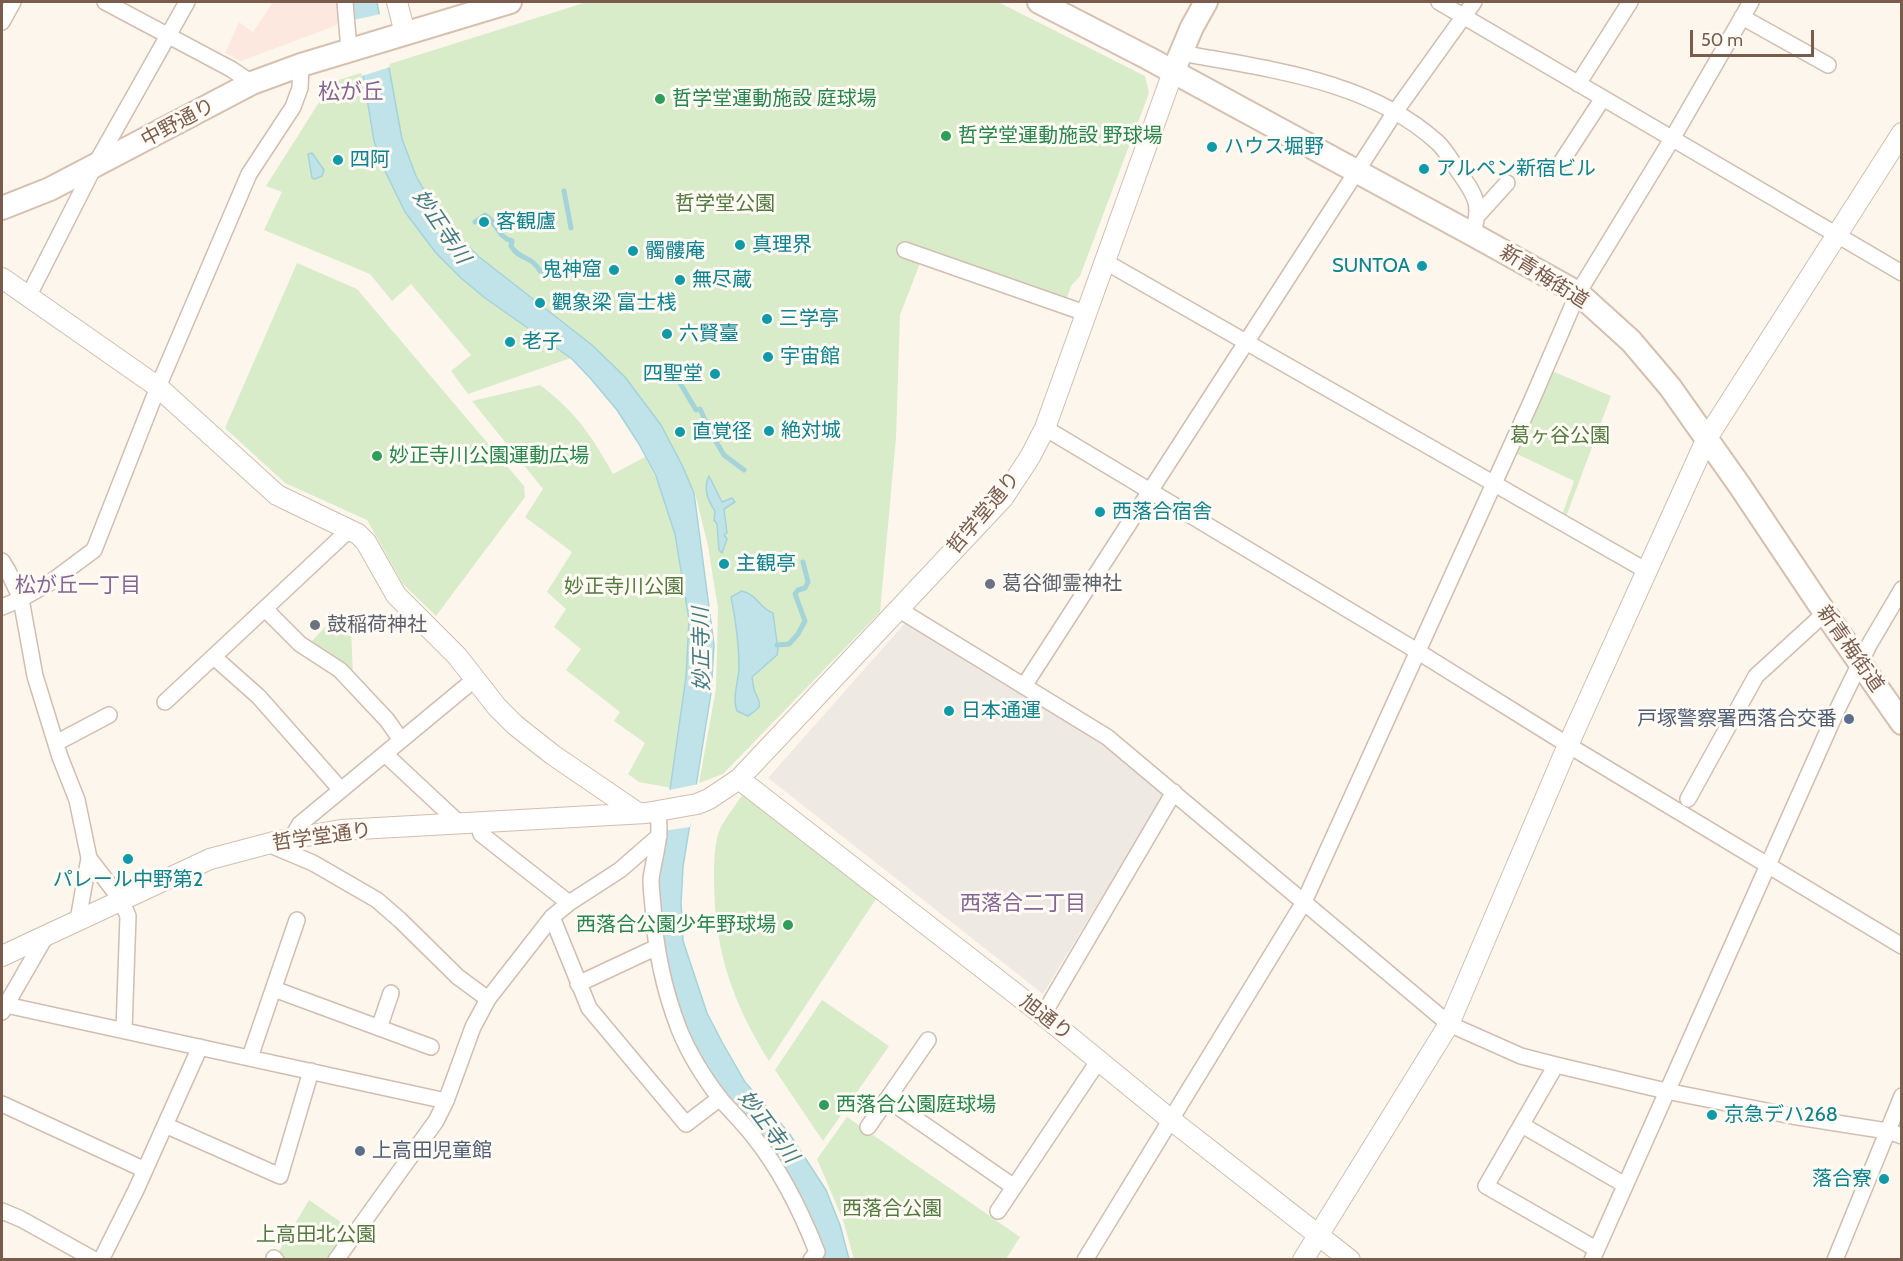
<!DOCTYPE html>
<meta charset="utf-8">
<style>
body{margin:0}
#map{position:relative;width:1903px;height:1261px;overflow:hidden;background:#fdf6ec;font-family:Cabin,sans-serif}
canvas{display:block}
.frame{position:absolute;inset:0;border:3px solid #7a5c4d;pointer-events:none}
.scale{position:absolute;left:1690px;top:30px;width:124px;height:27px;box-sizing:border-box;border:3px solid #7a5c4d;border-top:0;padding-left:8px;font-size:18px;line-height:21px;white-space:nowrap;color:#7a5c4d;-webkit-text-stroke:4px #fffaf3;paint-order:stroke}
</style>
<div id="map">
<canvas width="1903" height="1261"></canvas>
<div class="frame"></div>
<div class="scale">50 m</div>
</div>
<script>
const ctx = document.querySelector('canvas').getContext('2d');
ctx.lineJoin = 'round';
function fillPath(path, color) { ctx.fillStyle = color; ctx.fill(path, 'evenodd'); }
function strokePath(path, color, width, dash) { ctx.strokeStyle = color; ctx.lineWidth = width; ctx.lineCap = dash ? 'butt' : 'round'; ctx.setLineDash(dash || []); ctx.stroke(path); }
function write(font, color, halo, rows, align = 'center') {
  ctx.font = font + ' Cabin,"Noto Sans JP",sans-serif'; ctx.lineWidth = 6; ctx.setLineDash([]); ctx.textBaseline = 'middle'; ctx.strokeStyle = halo; ctx.fillStyle = color; for (const [text, x, y, turn = 0] of rows) {
    ctx.save(); ctx.translate(x, y); ctx.rotate((+turn || 0) * Math.PI / 180); ctx.textAlign = isNaN(turn) ? turn : align; if (halo) ctx.strokeText(text, 0, 0); ctx.fillText(text, 0, 0); ctx.restore();
  }
}
const commercial = new Path2D(`
 M273 2H340L342 16 335 26 241 61 225 53 239 22 253 32Z`);
const industrial = new Path2D(`
 M906 622 1100 741 1164 794 1043 994 768 778Z`);
const green = new Path2D(`
 M587 2H998L1145 76 1149 93 1080 276 1071 286 1066 300 924 253 900 315 896 438 880 612 723 774 699 783 716 688 718 608 708 546 695 493 667 437 588 352 468 394 451 371 471 355 411 284 392 301 370 274 264 230 282 192 266 186 332 82Z
 M297 263 357 289 524 486 525 497 436 616 403 584 367 520 285 483 225 428Z
 M1552 371 1611 396 1566 517 1562 515 1574 481 1515 453Z
 M540 385C575 411 592 436 613 474L645 457C656 479 669 501 675 524 700 616 685 697 672 788L639 782 628 774 645 743 614 721 620 712 566 670 581 649 554 627 566 609 547 592 572 552 525 517 543 489 472 401Z
 M329 623 335 633 351 630 353 675 307 646Z
 M743 794 876 899 769 1061C732 1002 714 949 714 879 714 864 714 843 720 829 726 817 735 806 743 794Z
 M822 1000 889 1046 823 1141 775 1070Z
 M847 1117 1020 1237 1006 1259H854L843 1220 817 1159Z
 M309 1200 351 1229 328 1259H281L276 1256Z`);
const water = new Path2D(`
 M351 2H377L402 139 416 176 433 206 456 234 478 256 592 345 625 377 661 425 682 465 694 493 714 645 711 693 683 867 681 903 683 941 707 1013 722 1042 745 1082 789 1133 826 1190 840 1225 849 1259H823L821 1249 697 1056 667 983 654 881 665 825 686 677 689 620 675 534 656 476 639 444 617 410 591 379 572 359 485 298 461 278 436 253 405 212 384 169 374 141Z
 M312 153 324 170 322 176 315 179 312 178 308 154Z
 M709 476 722 502 732 498 735 502 724 509 727 533 724 535 727 539 722 553 719 550 717 524 714 520 715 511C708 501 703 488 709 476Z
 M742 591C758 595 759 608 773 613L778 650 777 655 752 677C753 681 753 688 755 692 762 706 762 707 748 716L737 711C732 698 738 683 739 669 739 645 736 621 731 597Z`);
const pier = new Path2D(`
 M381 14 390 67 362 76 353 20Z
 M699 784 690 827 663 831 669 790Z`);
const stream = new Path2D(`
 M564 191 571 228
 M475 222 485 215C497 222 497 237 512 241L511 246C519 260 531 255 540 271H542
 M680 383 696 410
 M700 409 712 435 724 455 744 470
 M777 645 789 644 798 634 805 621 795 594 798 590 805 588 808 582 803 562`);
const minor = new Path2D(`
 M105 2 231 69 252 83
 M345 2 349 50
 M1439 2 1902 273
 M1742 17 1828 65
 M2 22 13 2
 M1181 53C1267 69 1369 80 1437 142 1446 150 1452 162 1459 172 1475 195 1483 205 1472 234
 M1578 84 1630 2
 M1560 164 1603 98
 M1478 215 1507 183
 M905 250 1085 313
 M1104 261 1647 571
 M28 297 94 167 187 2
 M1045 428 1417 651 1568 745 1902 946
 M2 561 8 571 21 599 35 676 60 757 77 800 89 858 78 920
 M2 607 21 599 51 582 94 550 158 387 249 174 293 107 300 88 301 65
 M265 609 300 644 340 670 387 720 401 740
 M898 609 1107 737 1449 1024 1521 1056 1556 1065 1666 1091 1792 1116 1887 1131 1902 1136
 M214 657 259 697 341 790
 M1024 686 1395 112 1474 2
 M165 702 350 529
 M56 743 109 715
 M385 754 460 824
 M1688 799 1756 676 1825 613
 M657 811C663 834 654 856 651 879 651 887 652 897 653 906 655 948 664 990 679 1029 689 1054 705 1079 721 1100 732 1112 744 1124 754 1137 782 1172 801 1211 817 1252L811 1260
 M478 824 481 834 569 903
 M292 837 300 824 475 679
 M268 844 313 863 377 900 400 920 458 977 488 999
 M89 858 121 900 128 916 124 1030
 M552 917 589 1008 686 1124 720 1098
 M578 984 657 947
 M274 989 431 1047
 M6 1005 446 1101
 M2 1012 47 934
 M1043 1015 1174 792
 M379 1028 391 993
 M250 1057 297 920
 M1556 1065 1486 1186 1596 1249
 M887 1099 1014 1187
 M2 1104 145 1170
 M165 1125 280 1176 311 1071
 M1522 1125 1625 1185
 M868 1127 928 1040
 M2 1211 21 1219 95 1260
 M998 1211 1099 1060
 M274 1258 276 1260
 M101 1260 136 1190 200 1047
 M336 1260 436 1121 446 1101 473 1027 488 999 552 917 569 903 620 870 659 836
 M1085 1260 1304 902 1531 402 1578 293 1672 139 1751 2
 M1592 1260 1838 708 1869 645 1902 589
 M1835 1260 1902 1096`);
const tertiary = new Path2D(`
 M397 2 405 33
 M2 278 158 387 277 495 358 534 366 542 396 595 457 656 497 707 515 725 553 755 638 813
 M739 779 1043 1015 1170 1119 1350 1260
 M2 956 210 859 278 841 341 830 646 813 697 804 709 799 739 779 1003 498 1030 457 1045 428 1173 72
 M1303 1260 1449 1024 1568 745 1707 438 1902 133`);
const secondary = new Path2D(`
 M1039 2 1148 58 1472 234 1578 293 1631 341 1670 387 1740 486 1825 613 1902 723
 M1173 72 1192 27 1206 2
 M2 208 50 189 252 83 301 65 510 2`);
const markers = [
 [660,99,6,"#2e9e5b"],
 [946,136,6,"#2e9e5b"],
 [1212,147,6,"#0f9aa8"],
 [338,160,6,"#0f9aa8"],
 [1424,169,6,"#0f9aa8"],
 [484,222,6,"#0f9aa8"],
 [740,245,6,"#0f9aa8"],
 [633,251,6,"#0f9aa8"],
 [1422,266,6,"#0f9aa8"],
 [614,270,6,"#0f9aa8"],
 [680,280,6,"#0f9aa8"],
 [540,303,6,"#0f9aa8"],
 [767,319,6,"#0f9aa8"],
 [667,334,6,"#0f9aa8"],
 [510,342,6,"#0f9aa8"],
 [768,357,6,"#0f9aa8"],
 [715,374,6,"#0f9aa8"],
 [769,431,6,"#0f9aa8"],
 [680,432,6,"#0f9aa8"],
 [377,456,6,"#2e9e5b"],
 [1100,512,6,"#0f9aa8"],
 [724,564,6,"#0f9aa8"],
 [990,584,6,"#6b7280"],
 [315,625,6,"#6b7280"],
 [949,711,6,"#0f9aa8"],
 [1849,719,6,"#5c6f8a"],
 [128,859,6,"#0f9aa8"],
 [788,925,6,"#2e9e5b"],
 [824,1105,6,"#2e9e5b"],
 [1712,1115,6,"#0f9aa8"],
 [360,1151,6,"#5c6f8a"],
 [1884,1179,6,"#0f9aa8"]
];
const leisureNames = [
 ["哲学堂運動施設 庭球場",672,99],
 ["哲学堂運動施設 野球場",958,136],
 ["妙正寺川公園運動広場",389,456],
 ["西落合公園少年野球場",776,925,"right"],
 ["西落合公園庭球場",836,1105]
];
const streetNames = [
 ["中野通り",178,123,-28],
 ["新青梅街道",1544,277,32],
 ["哲学堂通り",984,513,-50],
 ["新青梅街道",1850,649,55],
 ["哲学堂通り",322,837,-8],
 ["旭通り",1046,1018,38]
];
const cultureNames = [
 ["ハウス堀野",1224,147],
 ["四阿",350,160],
 ["アルペン新宿ビル",1436,169],
 ["客観廬",496,222],
 ["真理界",752,245],
 ["髑髏庵",645,251],
 ["SUNTOA",1410,266,"right"],
 ["鬼神窟",602,270,"right"],
 ["無尽蔵",692,280],
 ["觀象梁 富士桟",552,303],
 ["三学亭",779,319],
 ["六賢臺",679,334],
 ["老子",522,342],
 ["宇宙館",780,357],
 ["四聖堂",703,374,"right"],
 ["絶対城",781,431],
 ["直覚径",692,432],
 ["西落合宿舎",1112,512],
 ["主観亭",736,564],
 ["日本通運",961,711],
 ["パレール中野第2",128,880,"center"],
 ["京急デハ268",1724,1115],
 ["落合寮",1872,1179,"right"]
];
const parkNames = [
 ["哲学堂公園",725,204],
 ["葛ヶ谷公園",1560,436],
 ["妙正寺川公園",624,587],
 ["西落合公園",892,1209],
 ["上高田北公園",316,1235]
];
const worshipNames = [
 ["葛谷御霊神社",1002,584],
 ["鼓稲荷神社",327,625]
];
const serviceNames = [
 ["戸塚警察署西落合交番",1837,719],
 ["上高田児童館",372,1151,"left"]
];
const waterNames = [
 ["妙正寺川",441,227,56],
 ["妙正寺川",702,649,-91],
 ["妙正寺川",768,1127,53]
];
const neighbourhoodNames = [
 ["松が丘一丁目",78,586],
 ["西落合二丁目",1023,904]
];
const quarterNames = [
 ["松が丘",351,93]
];
fillPath(commercial, '#fde8e0');
fillPath(industrial, '#efe9e4');
fillPath(green, '#d8ecc9');
fillPath(water, '#bfe3e8');
strokePath(water, '#a5d3da', 1.5);
fillPath(pier, '#fdf6ec');
strokePath(stream, '#a5d3da', 5);
strokePath(minor, '#d1beb0', 18);
strokePath(tertiary, '#d1beb0', 22);
strokePath(secondary, '#d6c0b0', 26);
strokePath(minor, '#fff', 15);
strokePath(tertiary, '#fff', 20);
strokePath(secondary, '#fff', 22);
for (const [x, y, r, color] of markers) { const dot = new Path2D(); dot.arc(x, y, r, 0, 2 * Math.PI); ctx.fillStyle = color; ctx.fill(dot); strokePath(dot, '#fffaf3', 2); }
write('20px', '#27864d', '#fffaf3', leisureNames, 'left');
write('20px', '#7a5c4d', '#fffaf3', streetNames);
write('20px', '#0d838f', '#fffaf3', cultureNames, 'left');
write('20px', '#537a41', '#fffaf3', parkNames);
write('20px', '#5b616d', '#fffaf3', worshipNames, 'left');
write('20px', '#4e5e75', '#fffaf3', serviceNames, 'right');
write('italic 21px', '#437c86', '#fffaf3', waterNames);
write('21px', '#846695', '#fffaf3', neighbourhoodNames);
write('22px', '#846695', '#fffaf3', quarterNames);
</script>
